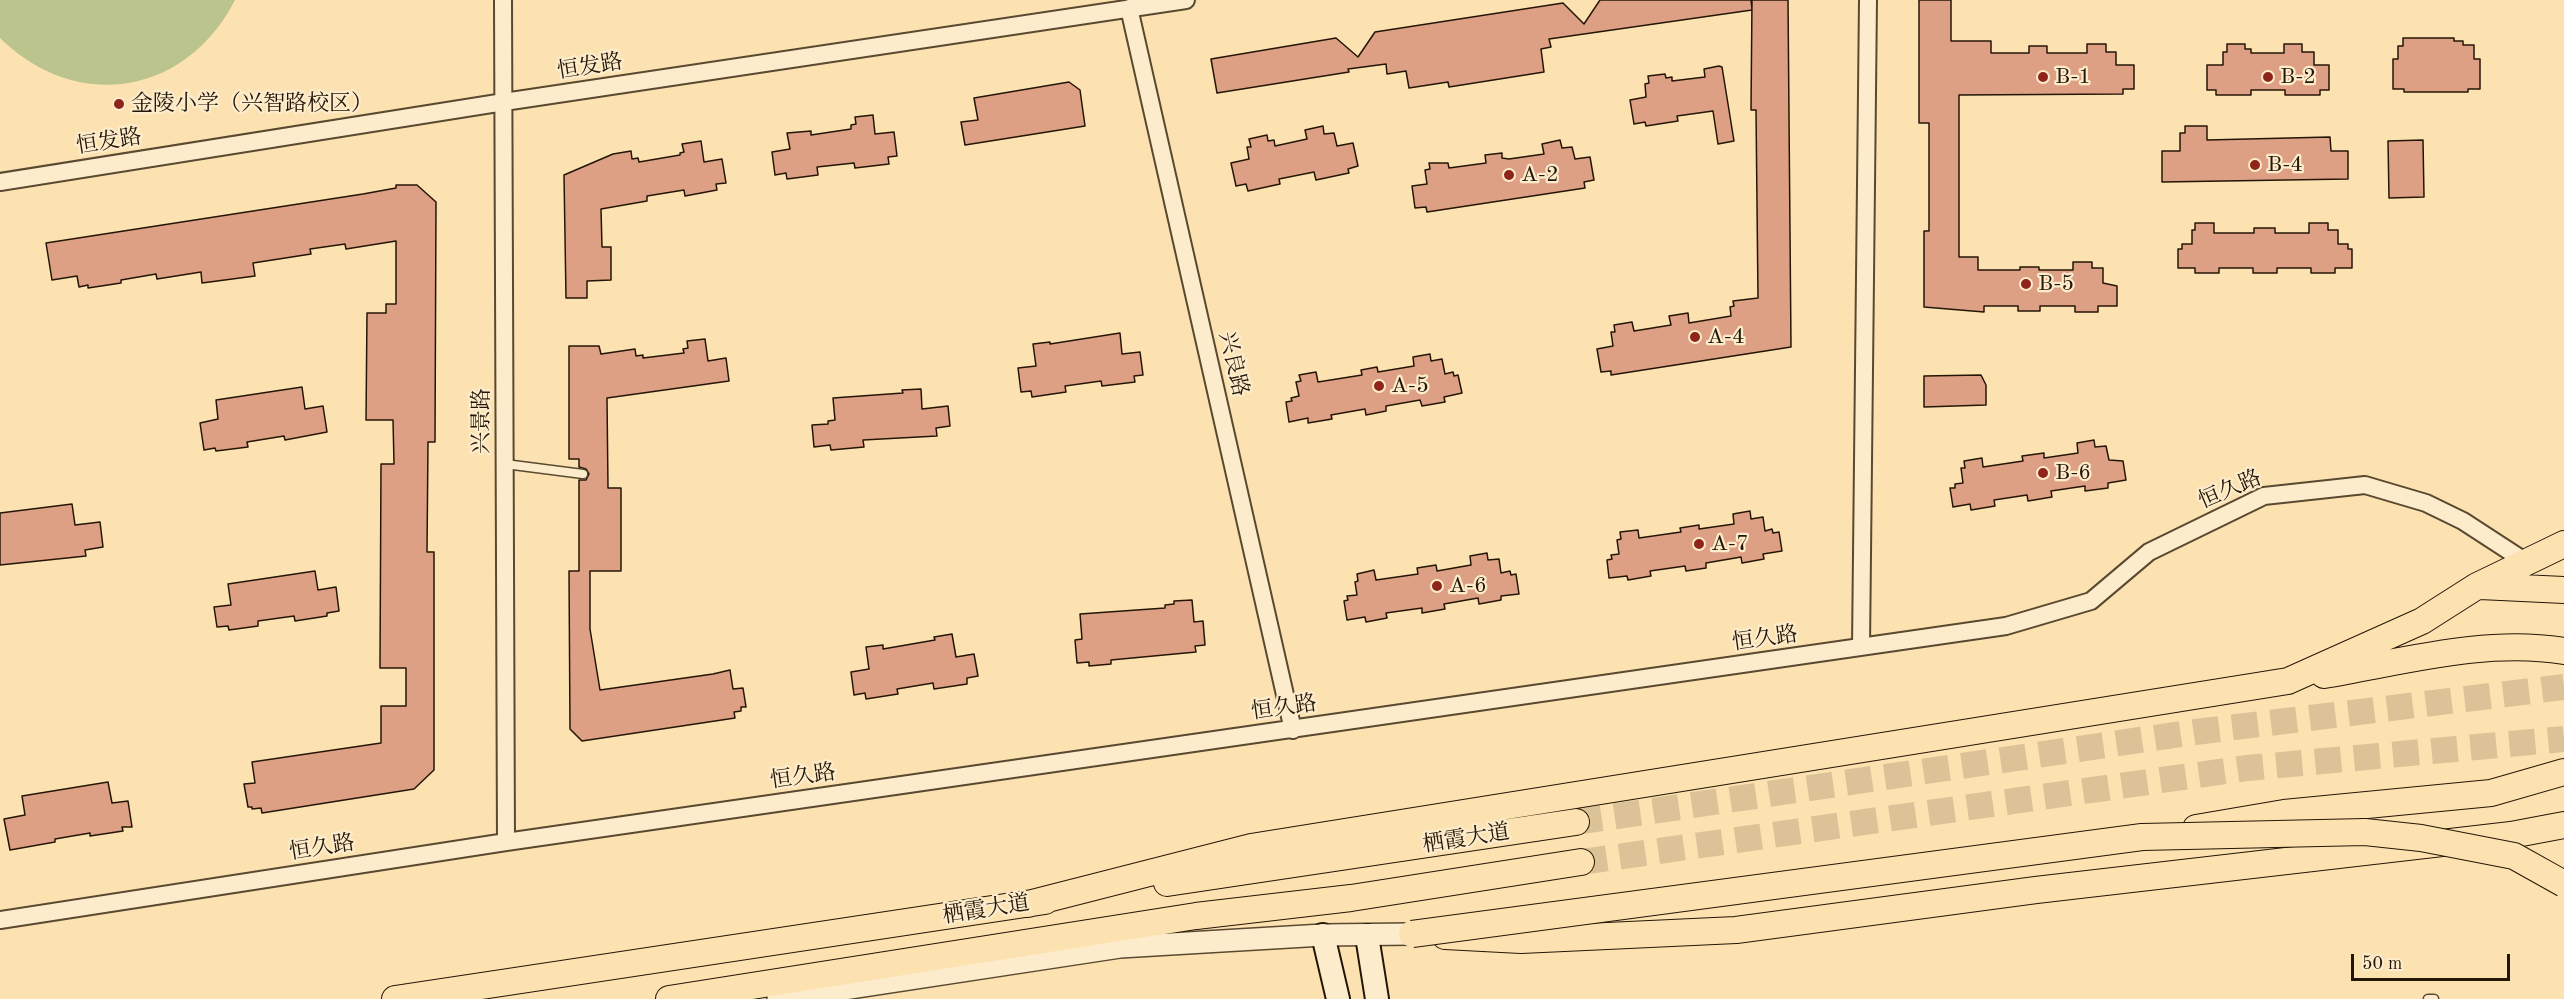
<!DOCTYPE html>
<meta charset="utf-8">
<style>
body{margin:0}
#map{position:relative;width:2564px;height:999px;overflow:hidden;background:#fce2b1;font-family:"Old Standard TT",serif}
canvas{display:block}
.scale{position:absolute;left:2351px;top:954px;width:159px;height:27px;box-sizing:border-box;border:3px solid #241606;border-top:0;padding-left:8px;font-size:18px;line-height:21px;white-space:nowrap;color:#241606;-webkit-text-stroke:4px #fdeccc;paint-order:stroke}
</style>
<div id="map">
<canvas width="2564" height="999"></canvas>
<div class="scale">50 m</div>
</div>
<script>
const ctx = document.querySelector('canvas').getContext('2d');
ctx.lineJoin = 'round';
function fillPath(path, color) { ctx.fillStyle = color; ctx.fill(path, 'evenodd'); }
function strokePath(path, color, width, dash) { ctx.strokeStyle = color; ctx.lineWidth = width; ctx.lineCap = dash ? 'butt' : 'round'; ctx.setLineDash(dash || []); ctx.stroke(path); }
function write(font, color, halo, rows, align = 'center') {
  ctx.font = font + ' "Old Standard TT","Noto Serif SC",serif'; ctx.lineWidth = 4.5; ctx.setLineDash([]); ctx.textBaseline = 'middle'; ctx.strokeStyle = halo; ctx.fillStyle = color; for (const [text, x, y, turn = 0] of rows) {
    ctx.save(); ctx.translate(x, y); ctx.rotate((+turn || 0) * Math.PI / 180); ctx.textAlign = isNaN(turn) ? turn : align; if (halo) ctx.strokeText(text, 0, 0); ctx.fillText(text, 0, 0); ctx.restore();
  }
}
const green = new Path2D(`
 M0 0H235C186 96 76 113 0 38Z`);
const building = new Path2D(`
 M1600 0H1751L1752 10 1549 39 1551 47 1541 49 1544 72 1449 87 1448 82 1409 88 1406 71 1387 74 1386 64 1348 69 1349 72 1217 93 1211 59 1336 38 1358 57 1375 32 1563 3 1584 24Z
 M1752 0H1788L1791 347 1611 375V371L1601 372 1597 349 1613 346 1611 332H1615L1614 325 1632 322 1634 331 1671 325 1669 316 1688 313 1689 323 1731 316 1730 307 1734 306 1733 301 1758 298 1756 110H1751Z
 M1919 0H1951V41H1991V53H2029V46H2047V53H2087V44H2106V52H2116V65H2134V89H2123V94L1959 95V257H1978V270H2020V267H2039V270H2073V262H2092V268H2103V283L2117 286V306H2098V312H2075V306H2040V311H2018V306H1984V312L1924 307V231H1929V123H1919Z
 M2403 38H2454V41H2463V45H2474V59H2480V89H2468V92H2404V89H2393V59H2398V46H2403Z
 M2227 44H2245V49H2251V53H2284V44H2302V52H2314V65H2329V90H2320V95H2285V90H2251V95H2216V90H2207V65H2223V52H2227Z
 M1719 66 1722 67 1734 141 1718 144 1713 111 1677 116 1678 121 1646 126 1645 122 1634 124 1630 100 1646 97 1645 84 1649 83 1648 76 1665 74 1666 78 1672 77V81L1705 77 1704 69Z
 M1069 82 1080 90 1085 126 965 145 961 122 978 120 974 98Z
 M873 115 875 134 894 132 897 156 888 157 889 164 855 168 854 163 817 167 818 175 787 179 786 173 775 175 772 152 790 149 787 133 811 131V135L851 129V125L856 124 855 117Z
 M1323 126 1324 134 1334 133 1337 146 1353 143 1358 166 1348 169 1349 173 1316 180 1314 172 1279 179 1280 184 1248 191 1246 184 1236 186 1231 163 1249 159 1247 147H1251L1249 139 1267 135 1268 141 1274 140 1275 146 1307 139 1305 130Z
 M2185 126H2207V140L2330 137 2331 151H2348V179L2162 182V151H2180V133H2185Z
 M1560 140 1562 148 1572 147 1575 159 1590 157 1594 180 1584 182 1585 188 1427 212 1426 207 1415 208 1412 186 1427 184 1425 170 1430 169 1429 163H1448L1449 168 1486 163 1485 155 1502 153V158L1509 159 1544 154 1542 144Z
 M2423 140 2424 197 2389 198 2388 141Z
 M701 141 704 162 722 159 726 183 716 184 717 190 685 196 684 190 647 196V201L601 209 602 247H611V280L587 281V298H566L564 175 613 154 631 151 632 159 638 158 639 162 680 155V153L684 152 682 144Z
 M396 185H417L436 202 435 442H428L427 552H434V770L414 789 262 813 261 808 252 809V807H248L244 784 255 783 252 762 381 743V706H406V668H380L381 464H394L393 420H366L367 313H386V304H396V241L346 249 345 244 310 249 311 254 253 263 255 276 202 283 201 272 157 279 156 274 121 280V283L88 288V285L79 287 77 276 52 280 46 243 363 194 396 188Z
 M2195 223H2214V233H2254V228H2275V233H2309V223H2328V230H2338V244H2348V249H2352V268H2335V273H2311V268H2277V273H2253V268H2219V273H2195V268H2178V249H2182V244H2192V230H2195Z
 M1120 333 1122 354 1140 352 1143 375 1134 376 1135 382 1102 386 1101 381 1065 386 1066 392 1032 397 1031 391 1021 392 1018 368 1036 366 1033 344 1050 342V344Z
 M705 339 708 361 726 358 729 381 607 398 608 488H621V571H590V629L600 690 713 674 730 670 733 689 743 688 746 707H741V711L734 712 735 718 582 741 570 729 569 571H579V480H586L589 474 586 469 579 467V459H569V346H599L601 354 635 349 636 356 643 355V358L684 353 683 349 688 348 687 341Z
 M1430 354 1431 361 1442 359 1445 374 1453 372 1454 376 1458 375 1462 393 1444 397 1445 402 1422 406 1420 400 1386 406V411L1366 415 1365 409 1331 415 1332 419 1308 423V418L1289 422 1286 402 1292 401 1291 398 1299 396 1296 382 1301 381 1299 375 1316 372 1318 382 1362 375 1361 370 1377 367 1378 372 1414 366 1413 357Z
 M1981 375 1986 385V405L1924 407V376Z
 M302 387 305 409 323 406 327 432 285 440 284 436 247 442 248 447 216 451 215 448 204 450 200 423 218 419 216 400Z
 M921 389 922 409 948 406 950 426 936 428 937 436 863 440 864 447 831 450 830 445 814 447 812 425 828 424V421L835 420 833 398 903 393 902 390Z
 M2094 440 2095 447 2106 446 2109 460 2123 461 2126 480 2108 483V488L2085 491V486L2051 491 2052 497 2028 501 2027 495 1994 500 1995 506 1971 510 1970 504 1953 507 1950 488H1955V484L1963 483 1961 468H1965L1964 461 1982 458 1983 467 2023 461 2022 456 2044 453V458L2078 453 2077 443Z
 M72 504 75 525 100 522 103 547 85 550 86 556 0 565V513Z
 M1750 511 1751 519 1763 517 1765 531 1772 529 1773 533 1779 532 1782 551 1763 554 1764 559 1742 563 1741 557 1706 563V568L1686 571 1685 566 1650 571 1651 576 1628 580 1627 576 1609 578 1607 560 1612 559 1611 555 1619 554 1617 540 1621 539 1620 532 1638 530 1639 538 1681 532 1680 528 1699 525V529L1734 524 1733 514Z
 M1487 553 1488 560 1499 559 1501 573 1510 571 1511 575 1516 574 1519 594 1501 596V600L1479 604 1478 598 1444 604 1445 609 1422 613V608L1386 613 1387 618 1366 622 1365 617 1347 620 1344 601 1348 600 1347 596 1357 595 1355 582 1358 581 1357 574 1374 570 1376 580 1418 574 1417 568 1436 565 1437 571 1471 565 1470 556Z
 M315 571 318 590 336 587 339 611 327 613V616L295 621 294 616 258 621V626L229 630 228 626 217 627 214 607 231 605 228 584Z
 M1192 600 1194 622 1203 621 1205 645 1195 646 1196 652 1111 660V664L1089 666V662L1077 663 1075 640 1082 639 1080 614 1165 608V605L1174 604V601Z
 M952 634 956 657 974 654 978 676 967 678V684L934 689 933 683 897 689 898 694 866 699 865 693 854 695 851 672 869 669 866 647 883 645V649L935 640 934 637Z
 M108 782 112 803 128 801 132 827H122L123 831 90 836V833L55 839V842L10 850 4 819 25 815 22 796Z`);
const primaryTunnel = new Path2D(`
 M1576 822 2195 732 2564 687
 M1581 862 2247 768 2564 739`);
const service = new Path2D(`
 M505 464 583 474
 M2428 999H2434`);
const minor = new Path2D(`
 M503 0 506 842
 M1129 8 1293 730
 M0 182 504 102 1186 0
 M1861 647 1868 0
 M0 920 506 842 2006 626 2091 601 2149 552 2264 496 2365 485 2426 503 2463 521 2526 562`);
const tertiary = new Path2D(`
 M778 999 1120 947 1323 935 1412 934`);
const secondary = new Path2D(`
 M1323 935 1338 999
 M1367 936 1377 999`);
const primary = new Path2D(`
 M2480 586 2564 590
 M2324 675C2402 662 2485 638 2564 651
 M2196 828 2284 813 2491 793 2564 772
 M1167 883 1576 822
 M1028 904 1251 847 2288 681 2422 621 2477 586 2564 544
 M1445 936 1521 940 1736 930 2036 890 2511 835 2564 825
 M395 999 1045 901
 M669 999 1196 916 1351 898 1581 862`);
const primaryBridge = new Path2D(`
 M1412 934 2142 837 2365 832 2421 838 2514 856 2564 884`);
const markers = [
 [2043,77,6,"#8f2418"],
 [2268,77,6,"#8f2418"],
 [119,104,6,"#8f2418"],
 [2255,165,6,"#8f2418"],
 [1509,175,6,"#8f2418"],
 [2026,284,6,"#8f2418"],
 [1695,337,6,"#8f2418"],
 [1379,386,6,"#8f2418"],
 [2043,473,6,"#8f2418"],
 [1699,544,6,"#8f2418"],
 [1437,586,6,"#8f2418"]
];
const streetNames = [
 ["恒发路",590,67,-9],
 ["恒发路",109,142,-9],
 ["兴良路",1233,364,77],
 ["兴景路",482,421,-90],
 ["恒久路",2230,490,-23],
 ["恒久路",1765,639,-8],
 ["恒久路",1284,708,-8],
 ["恒久路",803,777,-8],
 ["栖霞大道",1466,839,-9],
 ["恒久路",322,848,-9],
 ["栖霞大道",986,910,-9]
];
const poiNames = [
 ["B-1",2055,77],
 ["B-2",2280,77],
 ["金陵小学（兴智路校区）",131,104],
 ["B-4",2267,165],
 ["A-2",1521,175],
 ["B-5",2038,284],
 ["A-4",1707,337],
 ["A-5",1391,386],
 ["B-6",2055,473],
 ["A-7",1711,544],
 ["A-6",1449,586]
];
fillPath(green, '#bcc48e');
fillPath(building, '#dea084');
strokePath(building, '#241606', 1.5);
strokePath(primaryTunnel, '#dcc397', 26, [26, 13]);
strokePath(service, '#5a4931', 11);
strokePath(minor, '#5a4931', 20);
strokePath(tertiary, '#5a4931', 24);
strokePath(secondary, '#241606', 26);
strokePath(primary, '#241606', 28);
strokePath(service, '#fdeccc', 8);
strokePath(minor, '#fdeccc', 16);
strokePath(tertiary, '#fdeccc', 21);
strokePath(secondary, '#fdeccc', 22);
strokePath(primary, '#fce2b1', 26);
strokePath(primaryBridge, '#241606', 28, []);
strokePath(primaryBridge, '#fce2b1', 26);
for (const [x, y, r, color] of markers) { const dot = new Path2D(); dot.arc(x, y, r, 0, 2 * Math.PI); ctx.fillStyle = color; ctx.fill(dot); strokePath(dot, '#fdeccc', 2); }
write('22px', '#241606', '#fdeccc', streetNames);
write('22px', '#241606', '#fdeccc', poiNames, 'left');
</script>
